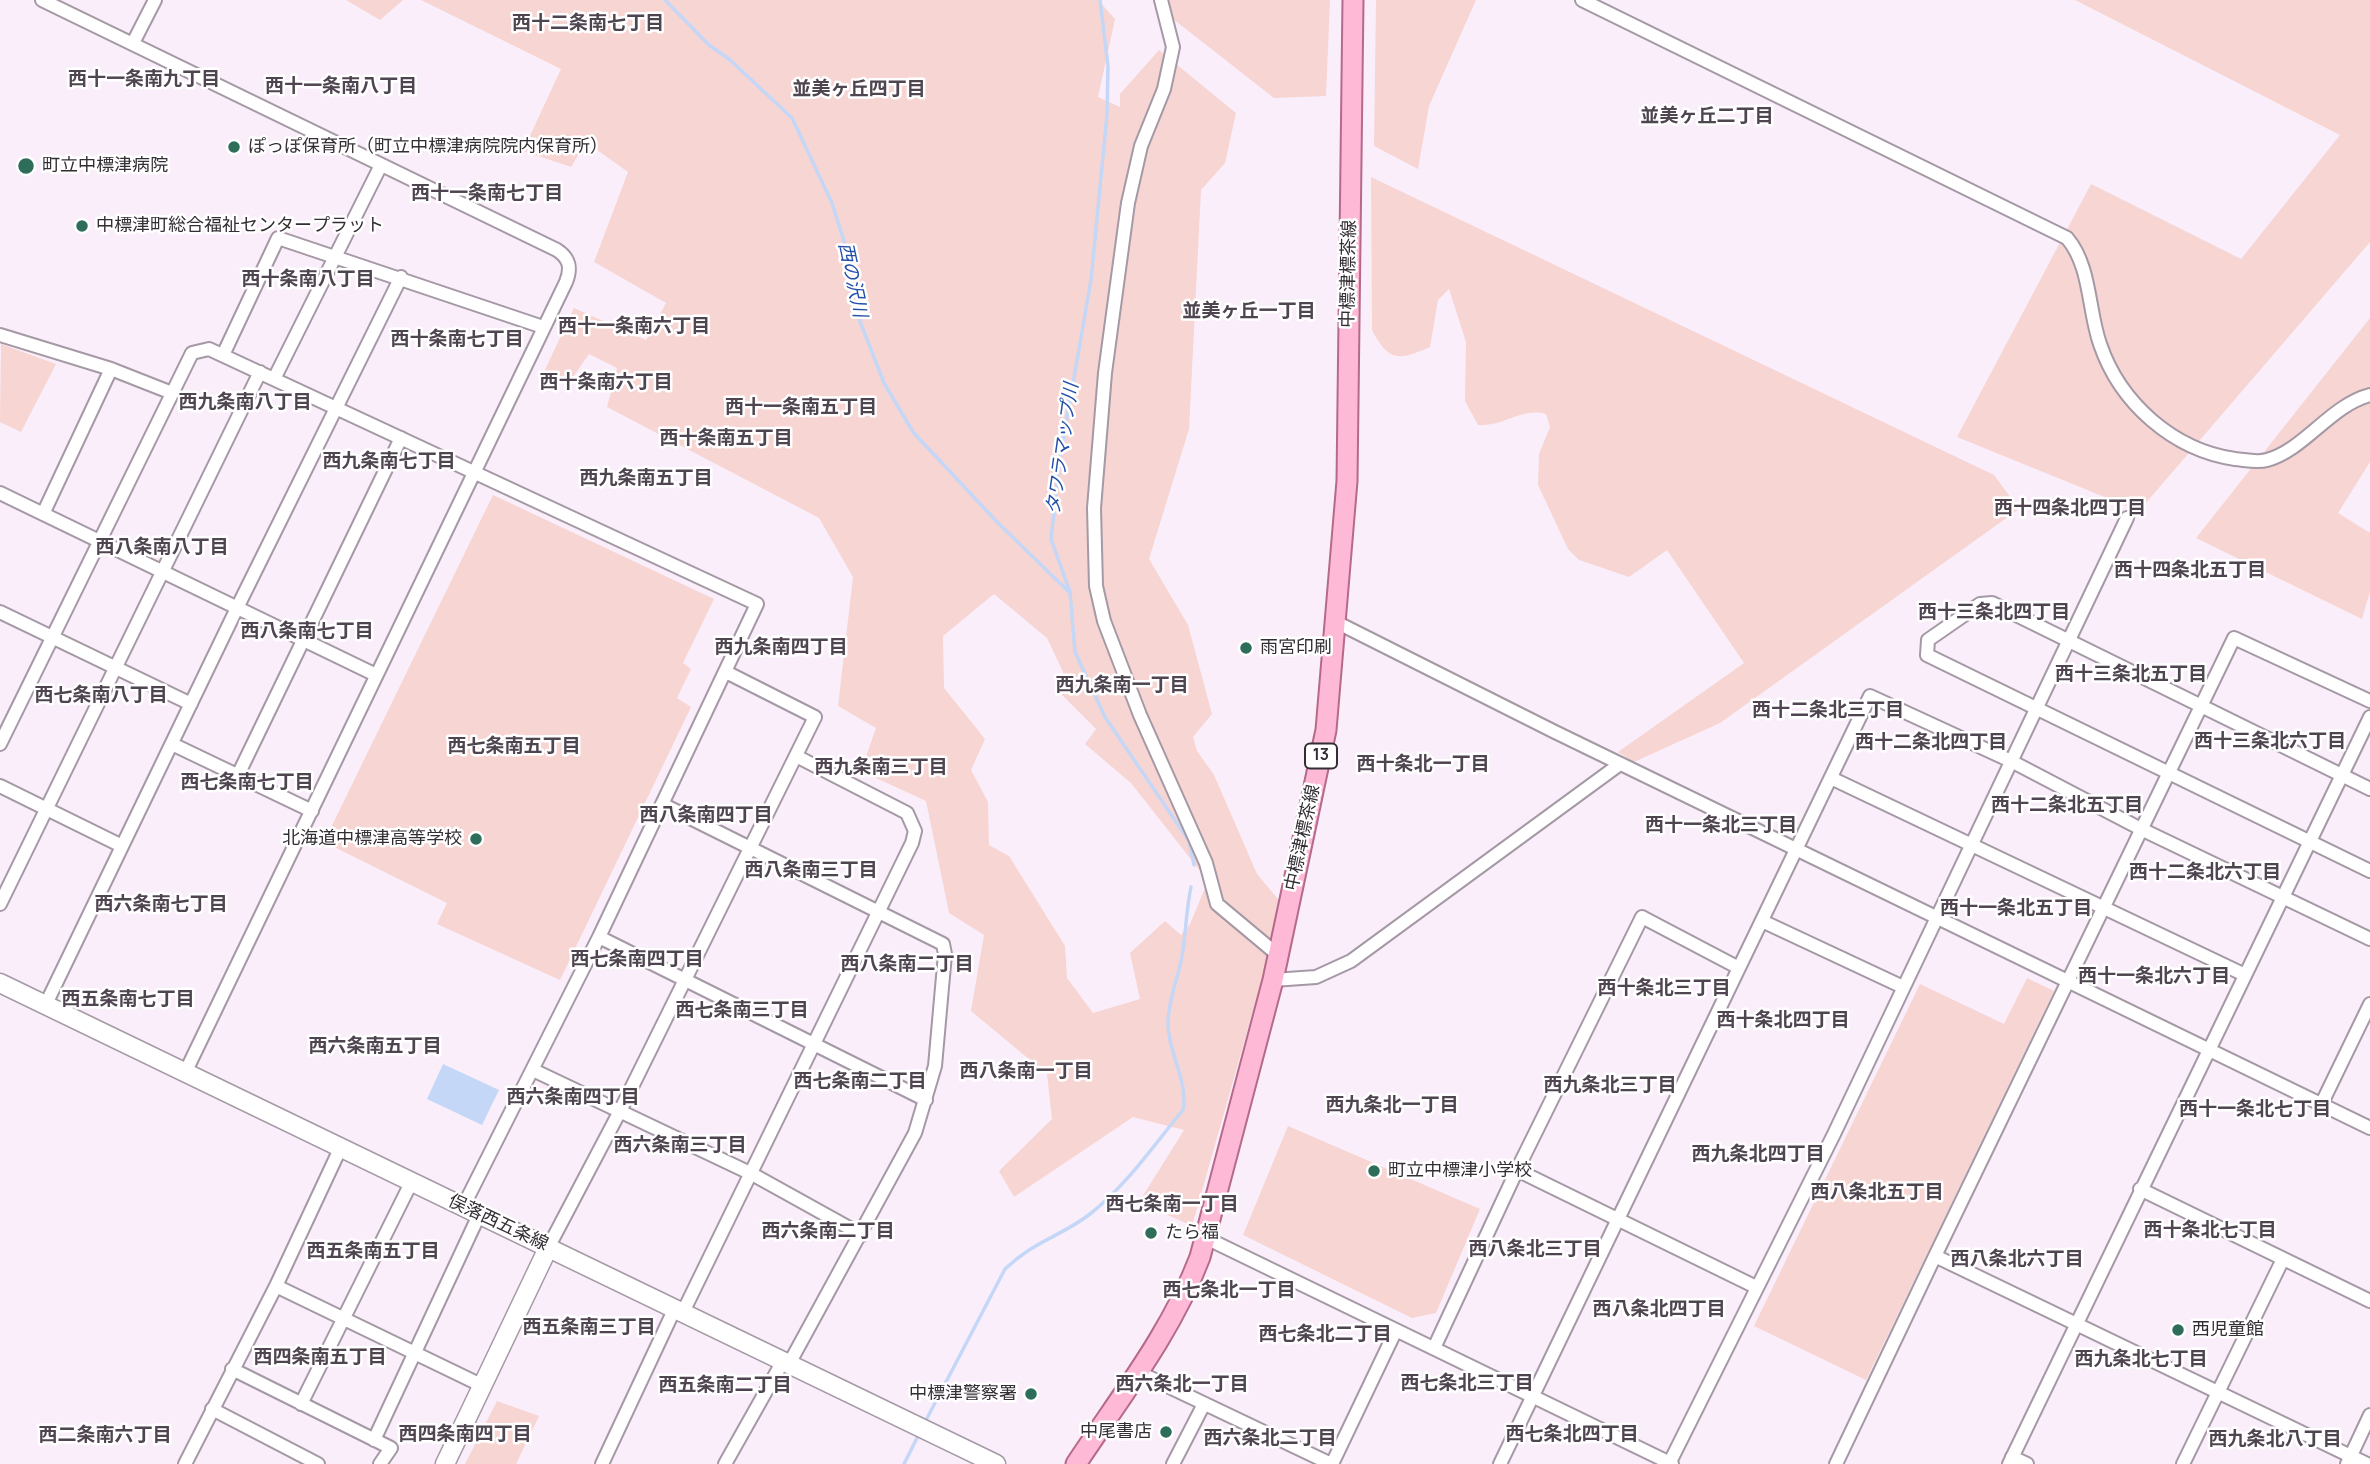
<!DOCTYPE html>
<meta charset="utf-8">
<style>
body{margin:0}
canvas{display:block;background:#faeefb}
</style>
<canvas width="2370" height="1464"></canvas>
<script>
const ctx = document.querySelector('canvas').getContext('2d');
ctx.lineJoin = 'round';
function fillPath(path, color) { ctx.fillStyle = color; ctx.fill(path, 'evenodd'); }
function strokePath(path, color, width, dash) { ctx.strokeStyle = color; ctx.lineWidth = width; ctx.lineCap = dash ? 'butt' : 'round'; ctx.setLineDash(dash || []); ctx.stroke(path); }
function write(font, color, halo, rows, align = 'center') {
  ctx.font = font + ' Manrope,"Noto Sans JP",sans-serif'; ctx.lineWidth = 5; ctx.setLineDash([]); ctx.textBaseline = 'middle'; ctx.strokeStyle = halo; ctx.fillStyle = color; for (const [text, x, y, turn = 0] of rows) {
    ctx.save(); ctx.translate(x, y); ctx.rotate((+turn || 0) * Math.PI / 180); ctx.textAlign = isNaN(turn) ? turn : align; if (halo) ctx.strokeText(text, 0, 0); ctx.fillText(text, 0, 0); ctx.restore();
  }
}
const green = new Path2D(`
 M346 0H403L380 20Z
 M421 0H1098L1115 19 1098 97 1120 107V94L1159 50 1236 113 1225 163 1201 190 1189 429 1149 559 1188 625 1212 714 1193 737 1197 751 1214 775 1257 874 1283 905 1192 1226 1139 1202 1184 1130 1133 1117 1014 1197 999 1171 1052 1119 1047 1074 971 1011 984 935 949 913 926 801 861 771 876 728 838 706 853 577 819 518 607 407 617 368 589 354 568 384 544 372 574 308 646 340 666 303 594 262 628 172 586 142 571 167 523 151 561 69ZM994 594 1047 638 1064 674 1054 687 1096 729 1085 744 1131 783 1208 881 1190 924 1181 935 1165 921 1130 953 1140 999 1093 1013 1067 978 1065 946 1009 856 989 845 988 802 971 770 985 739 944 688 943 636Z
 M1155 0H1330L1326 96 1274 98 1173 19Z
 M1376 0H1476L1429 106 1418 169 1374 146Z
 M2075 0H2370V242L2139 511 1957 437 2091 184 2241 259 2340 135Z
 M1371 177 1994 475 2019 509 1720 723 1634 762 1618 752 1744 663 1667 550 1629 577 1579 560 1568 549 1538 485 1539 454 1550 427 1546 414C1522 407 1503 427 1478 425L1465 401 1466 342 1449 289 1438 300 1430 347C1400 360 1389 363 1372 330Z
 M2370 318V462L2338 513 2370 533V591L2362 619 2196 538Z
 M1 344 56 364 21 432 0 422Z
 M493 495 714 599 683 663 691 669 677 698 691 707 560 980 437 924 447 903 324 842Z
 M2027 978 2054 991 1866 1380 1754 1326 1920 984 2004 1024Z
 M1288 1126 1480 1209 1436 1313 1412 1318 1243 1235Z
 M497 1401 539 1416 516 1464H465Z`);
const water = new Path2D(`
 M443 1064 499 1090 482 1125 427 1099Z`);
const stream = new Path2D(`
 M665 0 709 45 729 59 792 118 832 203 847 251V272L854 306 884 383 913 432 997 522 1068 591
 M1100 0 1108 66 1107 115 1091 280 1060 458 1051 539 1070 592 1075 652 1105 717 1189 841 1194 865
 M924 1424 1005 1269C1034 1241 1062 1236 1090 1214 1127 1185 1153 1146 1183 1110 1189 1081 1167 1052 1168 1021 1169 999 1178 977 1182 957 1186 933 1186 910 1191 887
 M904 1464 919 1434`);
const street = new Path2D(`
 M42 0 557 250C569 258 572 267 566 282L185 1073
 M1161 0 1173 47 1164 89 1141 146 1128 203 1105 373 1094 508 1096 586 1104 621 1140 715 1206 863 1217 904 1278 955
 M1582 0 2067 238C2091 266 2088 310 2100 344 2120 403 2173 450 2235 459 2246 460 2257 463 2267 460 2304 450 2331 405 2370 395
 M133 43 155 0
 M0 335 111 369 172 393
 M223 355 278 238 543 327
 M274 379 381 165
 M0 493 376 675
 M43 514 111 369
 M0 612 191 704
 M1336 622 1555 732 2370 1128
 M0 744 192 353 209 349 757 604 599 937 463 1207
 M172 744 312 811
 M238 775 401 438
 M1831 778 2245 975
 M0 786 122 846
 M2370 789 1992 603 1980 604 1928 640 1927 655 2370 871
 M662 804 943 944 945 954 935 1066 915 1133 789 1364
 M0 904 260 372
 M1762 921 1903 987
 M599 937 926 1100
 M1273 980 1316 977 1351 961 1620 764
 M46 1004 237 608 401 277
 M533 1070 752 1174 862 1235
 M2321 1105 2370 1004
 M1517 1170 1756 1287
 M2140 1189 2370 1301
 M1204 1237 1672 1464
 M549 1246 620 1111 815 717 726 672
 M1935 1256 2234 638 2370 701
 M276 1286 483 1386
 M683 1312 912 843 915 831 907 813 796 756
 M1434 1348 1517 1170 1642 917 1739 968
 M232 1369 391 1448 380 1464
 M1138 1372 1331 1464
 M301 1404 411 1183
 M212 1409 318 1464
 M374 1440 479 1215
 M2012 1457 2027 1464
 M185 1464 276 1286 340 1149
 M602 1464 675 1308
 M725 1464 783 1361
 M1173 1464 1204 1404
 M1332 1464 1396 1330
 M1500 1464 1870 696 2011 761 2141 829 2370 939
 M1669 1464 1834 1134 2127 518
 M1836 1464 1935 1256 2367 1464
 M2009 1464 2370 717
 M2183 1464 2283 1259
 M2347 1464 2370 1415`);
const secondary = new Path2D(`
 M0 983 996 1464
 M445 1464 549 1246`);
const primary = new Path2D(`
 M1076 1464C1121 1396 1171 1333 1200 1257L1273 980 1326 730 1347 481 1353 0`);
const markers = [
 [234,147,7,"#2e6d5a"],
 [26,166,9,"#2e6d5a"],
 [82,226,7,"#2e6d5a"],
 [1246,648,7,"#2e6d5a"],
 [476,839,7,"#2e6d5a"],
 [1374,1171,7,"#2e6d5a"],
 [1151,1233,7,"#2e6d5a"],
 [2178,1330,7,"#2e6d5a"],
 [1031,1394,7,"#2e6d5a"],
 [1166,1432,7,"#2e6d5a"]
];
const shields = [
 [1321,756,32]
];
const shieldNames = [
 ["13",1321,756]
];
const poiNames = [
 ["ぽっぽ保育所（町立中標津病院院内保育所）",248,147],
 ["町立中標津病院",42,166],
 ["中標津町総合福祉センタープラット",96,226],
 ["雨宮印刷",1260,648],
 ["北海道中標津高等学校",462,839,"right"],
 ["町立中標津小学校",1388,1171],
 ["たら福",1165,1233],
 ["西児童館",2192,1330],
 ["中標津警察署",1017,1394,"right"],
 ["中尾書店",1152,1432,"right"]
];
const streetNames = [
 ["中標津標茶線",1349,274,-89],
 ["中標津標茶線",1303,838,-78],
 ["俣落西五条線",498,1223,25]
];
const neighbourhoodNames = [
 ["西十二条南七丁目",588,24],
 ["西十一条南九丁目",144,80],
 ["西十一条南八丁目",341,87],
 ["並美ヶ丘四丁目",859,90],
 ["並美ヶ丘二丁目",1707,117],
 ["西十一条南七丁目",487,194],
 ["西十条南八丁目",308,280],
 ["並美ヶ丘一丁目",1249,312],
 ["西十一条南六丁目",634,327],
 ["西十条南七丁目",457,340],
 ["西十条南六丁目",606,383],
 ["西九条南八丁目",245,403],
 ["西十一条南五丁目",801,408],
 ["西十条南五丁目",726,439],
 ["西九条南七丁目",389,462],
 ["西九条南五丁目",646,479],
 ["西十四条北四丁目",2070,509],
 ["西八条南八丁目",162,548],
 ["西十四条北五丁目",2190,571],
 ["西十三条北四丁目",1994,613],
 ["西八条南七丁目",307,632],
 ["西九条南四丁目",781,648],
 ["西十三条北五丁目",2131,675],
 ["西九条南一丁目",1122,686],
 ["西七条南八丁目",101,696],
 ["西十二条北三丁目",1828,711],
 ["西十三条北六丁目",2270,742],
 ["西十二条北四丁目",1931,743],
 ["西七条南五丁目",514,747],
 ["西十条北一丁目",1423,765],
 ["西九条南三丁目",881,768],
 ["西七条南七丁目",247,783],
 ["西十二条北五丁目",2067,806],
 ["西八条南四丁目",706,816],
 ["西十一条北三丁目",1721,826],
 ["西八条南三丁目",811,871],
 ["西十二条北六丁目",2205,873],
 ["西六条南七丁目",161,905],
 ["西十一条北五丁目",2016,909],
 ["西七条南四丁目",637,960],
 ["西八条南二丁目",907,965],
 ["西十一条北六丁目",2154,977],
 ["西十条北三丁目",1664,989],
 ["西五条南七丁目",128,1000],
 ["西七条南三丁目",742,1011],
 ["西十条北四丁目",1783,1021],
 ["西六条南五丁目",375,1047],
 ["西八条南一丁目",1026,1072],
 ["西七条南二丁目",860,1082],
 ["西九条北三丁目",1610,1086],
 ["西六条南四丁目",573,1098],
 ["西九条北一丁目",1392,1106],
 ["西十一条北七丁目",2255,1110],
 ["西六条南三丁目",680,1146],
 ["西九条北四丁目",1758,1155],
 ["西八条北五丁目",1877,1193],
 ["西七条南一丁目",1172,1205],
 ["西十条北七丁目",2210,1231],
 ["西六条南二丁目",828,1232],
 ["西八条北三丁目",1535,1250],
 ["西五条南五丁目",373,1252],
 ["西八条北六丁目",2017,1260],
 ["西七条北一丁目",1229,1291],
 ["西八条北四丁目",1659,1310],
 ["西五条南三丁目",589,1328],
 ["西七条北二丁目",1325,1335],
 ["西四条南五丁目",320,1358],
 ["西九条北七丁目",2141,1360],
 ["西七条北三丁目",1467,1384],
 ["西六条北一丁目",1182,1385],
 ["西五条南二丁目",725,1386],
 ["西四条南四丁目",465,1435],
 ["西七条北四丁目",1572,1435],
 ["西二条南六丁目",105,1436],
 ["西六条北二丁目",1270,1439],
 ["西九条北八丁目",2275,1440]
];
const waterNames = [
 ["西の沢川",852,280,78],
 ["タワラマップ川",1063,449,-82]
];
fillPath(green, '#f7d5d2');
fillPath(water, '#c5d7f7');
strokePath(stream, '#c5d7f7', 3.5);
strokePath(street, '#a499a5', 16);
strokePath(secondary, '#a499a5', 21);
strokePath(primary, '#b56a8b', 23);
strokePath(street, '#fff', 12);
strokePath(secondary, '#fff', 18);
strokePath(primary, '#fdb9d6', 19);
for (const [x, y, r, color] of markers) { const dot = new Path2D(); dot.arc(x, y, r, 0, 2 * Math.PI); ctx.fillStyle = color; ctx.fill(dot); strokePath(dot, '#fff', 2.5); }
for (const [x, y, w] of shields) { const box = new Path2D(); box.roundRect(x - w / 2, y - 12.5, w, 25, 5); ctx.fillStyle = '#fff'; ctx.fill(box); strokePath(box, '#332e33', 2); }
write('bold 16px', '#332e33', null, shieldNames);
write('18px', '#332e33', '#fff', poiNames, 'left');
write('18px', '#332e33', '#fff', streetNames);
write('bold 19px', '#4f4550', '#fff', neighbourhoodNames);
write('italic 19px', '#2450aa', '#fff', waterNames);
</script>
